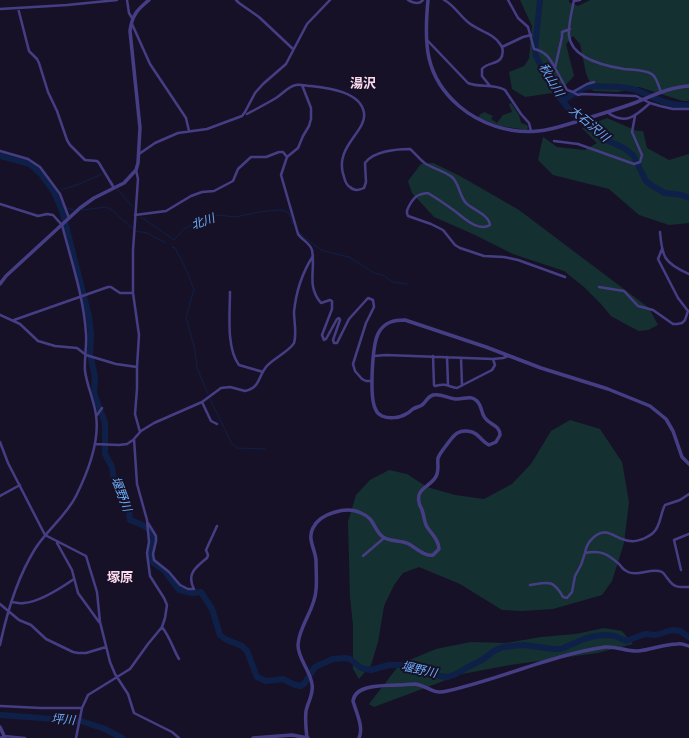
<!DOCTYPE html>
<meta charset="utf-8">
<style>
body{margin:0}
canvas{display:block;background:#161127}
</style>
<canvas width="689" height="738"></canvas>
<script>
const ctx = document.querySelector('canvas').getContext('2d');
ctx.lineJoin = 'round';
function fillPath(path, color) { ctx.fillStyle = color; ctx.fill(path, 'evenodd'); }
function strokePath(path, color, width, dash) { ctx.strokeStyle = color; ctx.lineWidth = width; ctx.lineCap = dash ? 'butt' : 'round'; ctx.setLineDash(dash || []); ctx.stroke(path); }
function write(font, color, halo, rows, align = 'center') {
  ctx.font = font + ' Mulish,"Noto Sans JP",sans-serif'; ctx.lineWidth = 4; ctx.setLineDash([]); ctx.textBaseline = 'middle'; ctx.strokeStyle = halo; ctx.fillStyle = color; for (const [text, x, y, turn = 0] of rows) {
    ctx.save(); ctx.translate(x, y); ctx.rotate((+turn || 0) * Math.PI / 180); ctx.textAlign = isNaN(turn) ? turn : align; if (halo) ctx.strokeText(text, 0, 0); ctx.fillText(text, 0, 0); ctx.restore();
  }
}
const green = new Path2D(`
 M520 0H569V2L578 6 590 0H689V101H683L639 87 618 92 593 91 586 73 580 44 573 36 566 44 574 76 559 92 525 97 512 89 509 72 524 66 529 59 532 26Z
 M511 103 519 115 521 123 527 125 528 128 526 130 501 126 478 118 481 113 482 114 484 112 493 116 491 119 497 123 503 115 512 112 509 104Z
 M607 118 637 131H643L647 148 669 160 689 154V223L669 225 639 215 609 189 553 175 538 160 543 137 557 147 585 150 597 143 582 128Z
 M433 163 460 176 519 210 649 308 658 325 648 330 639 331 629 326 611 316 601 304 584 287 564 271 513 254 473 234 434 217 412 193 408 181 421 164Z
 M570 420 600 429 622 462 629 502 624 543 612 581 602 595 553 609 522 611 502 610 460 584 419 567 403 573 394 585 384 606 378 642 371 665 359 679 353 669V625L350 597 348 522 356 495 370 480 389 470 407 474 427 487 455 495 484 499 512 484 531 464 551 431Z
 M604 628 622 631 633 644 597 653 510 665 462 674 374 707 369 704 400 664 436 649 471 642 506 643 541 637 576 634Z`);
const stream = new Path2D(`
 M111 180 114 185
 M117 189 133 207
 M61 190 79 184 102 174
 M59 201 61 203
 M67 208 74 210
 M82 210 106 207 112 210 133 229
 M141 217 174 240 185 228 216 215 236 217 259 212 277 210H283L289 213 293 224
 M136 231 147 233 166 243
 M299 232 304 237 321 250 349 257 374 273 385 276 392 282 407 284
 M172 247 175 248 185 267 194 290 186 317 195 350 197 368 208 394
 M210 399 232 444 237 448 265 449`);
const river = new Path2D(`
 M540 0 535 49 536 56 548 80 556 93 573 114 600 137 624 148 633 155 646 181 654 187 665 193 682 195 689 198
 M562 101C570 97 578 89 586 87 595 85 625 87 633 89 654 96 666 107 689 105
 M0 156 30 164 41 174 54 192 62 210 89 317 91 334 90 354 95 377 94 393 105 423V454L112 467 114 481 128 506 130 520C143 525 156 528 152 545 151 551 150 555 151 561L164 570 179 590 192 593 201 592 212 609 220 635 225 639 242 646 247 651 257 677 266 681 283 679 293 684 300 686 304 684 315 667 333 659 345 658 350 659 361 668 371 670 389 665H403L415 666 439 676 448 677 456 674 470 666 482 660 494 651 503 647 523 645 554 649H561L584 639 595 636 605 635 615 636 626 641 645 634 656 635 672 630 680 631 689 637
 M0 715 81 721 105 729 122 738`);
const minor = new Path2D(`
 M127 0 129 13 132 18
 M236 0 239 3 259 17 293 49
 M408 0C413 3 419 5 423 0
 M444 0C454 5 460 16 469 23 479 31 493 33 500 44 503 47 503 52 502 56 499 65 487 62 482 69V76L490 86
 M508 0 518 18 528 27 534 49C545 51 550 58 555 68L562 37V32L570 29
 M574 0C572 11 568 25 569 36 572 59 605 66 624 69 632 70 646 69 653 75 657 79 659 87 661 92
 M574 1 580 0
 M18 8 29 51 37 59 39 63 48 92 57 111 67 140 70 145 85 160 97 161 99 163 114 188
 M0 9 67 5 117 0
 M132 24 150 64 186 118 189 131
 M427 40 468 83C479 88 494 83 505 90L521 114 529 123 531 131
 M502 47 523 37 531 35
 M555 68 567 90 573 92 578 95 582 94 636 96 650 103 660 106 673 109H689
 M302 85 311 108V119L309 126 303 136 298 148 287 157 281 175 298 234C302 240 310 243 312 250 316 270 306 285 321 303L330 300 332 301V309L322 335 324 340 326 339 337 319 339 318 340 320 333 340 334 343H337L349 319 368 298 373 300 374 307 366 323 353 364 355 371 362 379 366 381H372
 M573 92 587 84 594 82
 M607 112C625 126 636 116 650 103
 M247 114C256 109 266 104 276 98 282 94 289 86 296 85 301 84 307 86 311 86 329 88 361 92 364 113 367 132 333 147 344 177 345 181 346 185 350 187 354 191 360 190 364 188L366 182 365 163C373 151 397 149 410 149 416 154 421 161 426 164 435 169 444 171 452 177 460 184 459 197 467 204 474 210 489 215 490 225 477 233 461 215 452 209 444 203 436 198 428 193 417 194 414 197 409 206 407 210 406 212 408 216L431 224 443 230 455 245 460 248 484 256 504 257 518 260 565 277
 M554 141 578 144 634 164 640 162 642 155 632 132 635 116
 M0 151 28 159 40 167 60 194 69 218
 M139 154 155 143 178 133 207 129 242 116 245 112 255 93 263 84 286 64 307 24 330 0
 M136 170 138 179 133 250V293L139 335 137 367V389L135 414 140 432
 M0 204 38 216 47 214 53 215 62 225C71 260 84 298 86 334 87 346 84 359 85 371 87 386 94 400 96 415 100 442 88 472 76 496 66 516 47 530 35 549 17 578 7 612 0 645
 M135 215 166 211 191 196 202 192 214 191 233 181 238 169 251 157H266L279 152H283L287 157
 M660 232C662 257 664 263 689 274
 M599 287 624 291 638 306 653 310 673 324H677L682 323 685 320 688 311 678 298 659 261 658 259 662 249
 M230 292C230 313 226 348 239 365L263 372
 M0 315 20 324 38 341 55 346 77 348 86 355 116 364 137 367
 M14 320 108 287H111L120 293H133
 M374 356 386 355 493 359 503 358 508 356
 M433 356 434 385 435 386C447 383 446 386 457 388L492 370 495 365 493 359
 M447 357 448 384
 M461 358 462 385
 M202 402 211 421 217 424
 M97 415 102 408
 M0 442 8 463 45 535 86 556 97 592 100 622 110 662 115 674 128 694 134 713 172 732 179 738
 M95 444 119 445 127 444 133 440 141 431 154 423 202 402 221 388 230 387 245 391C260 388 258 377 266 367 272 359 290 351 294 343 297 334 294 321 294 312 296 292 302 273 313 256
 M0 496 20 485
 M148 523 156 536V541L153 554 154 560 169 572 180 585 188 589H194C186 574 196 567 207 558L208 555 206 550 217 526
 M57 543 72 570 78 593 99 622
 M585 553C586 546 588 542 594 537 608 525 616 541 631 541 635 542 639 540 643 539 646 537 650 536 653 533 661 526 660 514 665 505L680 500 689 494
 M363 556 384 538
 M681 570 674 540 689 534
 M530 585C548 582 553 579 563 597L567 598 572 592 575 576 581 565 585 553C601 550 608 554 619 564 621 567 624 570 628 572 638 577 652 567 662 572 665 574 666 577 668 579 674 588 679 587 689 587
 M11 602C16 602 20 604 24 603 40 602 61 588 74 579
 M0 604 19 620 31 625 46 639 73 652 78 653H86L106 647
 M162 627C170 637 173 649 179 659
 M0 706 41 708H82
 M0 738 4 736 25 738
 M76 738 82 708 88 695 130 669 148 644 162 627 165 618 167 605 164 598 150 576 147 553 149 542 147 520 137 484 134 439`);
const tertiary = new Path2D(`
 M428 0C424 42 424 76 459 106 480 124 510 134 538 131 553 130 568 124 582 120 600 114 619 109 637 102 654 95 670 87 689 86
 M0 284 6 276 80 208 94 198 124 183 136 170 138 163 140 128 130 31C132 15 137 10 149 0
 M0 727 5 738
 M253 738 292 735 308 738
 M307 738C306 729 305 719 306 711 308 701 314 694 312 684 310 670 298 659 298 645 299 625 315 610 316 590 317 581 316 570 316 560 315 549 307 538 313 528 320 513 347 506 361 513 376 519 373 530 383 537 390 542 401 540 409 544 416 548 425 557 433 555L439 549C439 539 430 533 426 525 424 520 424 515 422 510 421 507 419 505 419 502 416 489 429 487 435 478 440 471 437 465 438 458 440 453 442 451 445 447 453 437 456 428 472 432 479 434 482 442 489 445L496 442 500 435C500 425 490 425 485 418 481 413 482 406 477 401 471 395 465 399 457 399 449 399 441 393 433 395 427 397 426 402 422 405 419 407 416 407 413 409 411 410 409 413 406 414 400 418 389 419 382 416 380 415 377 413 376 410 369 399 372 343 379 332 385 322 394 320 405 320L486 347 541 368 608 389 650 406 666 419 673 431 682 457 689 464
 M359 738C364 727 356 712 353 701 355 684 384 686 397 685 403 685 410 684 415 684 429 686 432 695 447 691 501 679 551 655 605 647 617 646 627 652 638 651 651 650 664 644 677 644 681 643 685 645 689 646`);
const waterNames = [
 ["秋山川",551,80,59],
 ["大石沢川",589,124,40],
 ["北川",203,222,-20],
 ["堰野川",121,494,69],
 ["堰野川",419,670,13],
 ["坪川",63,720,4]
];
const quarterNames = [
 ["湯沢",363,84],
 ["塚原",120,578]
];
fillPath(green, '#143031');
strokePath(stream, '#0f2048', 1);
strokePath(river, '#0f2048', 6);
strokePath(minor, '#463e84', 2.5);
strokePath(tertiary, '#463e84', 3.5);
write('italic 12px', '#6cadf8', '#161127', waterNames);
write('bold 13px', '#fddbee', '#161127', quarterNames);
</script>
